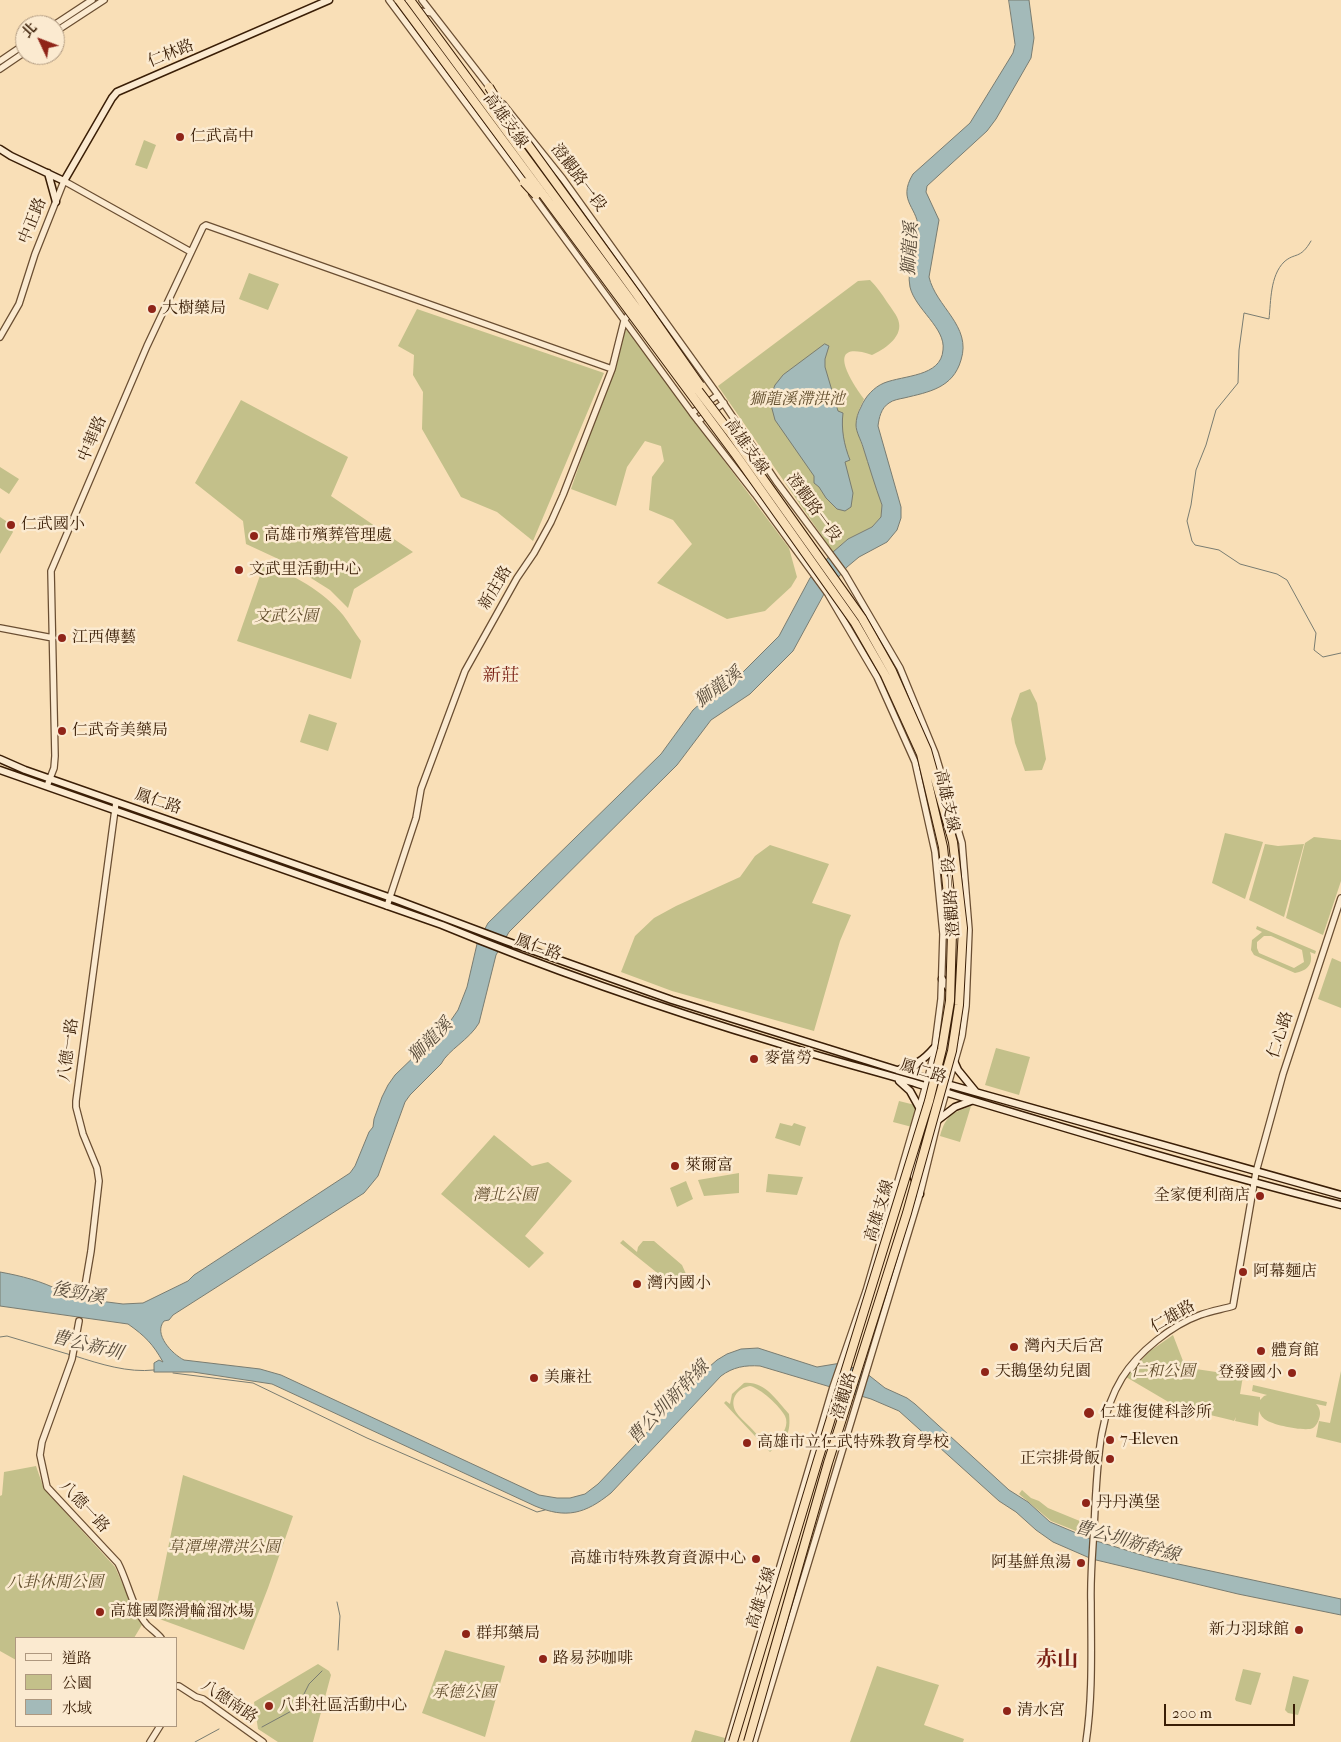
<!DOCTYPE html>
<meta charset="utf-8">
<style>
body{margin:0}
#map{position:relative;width:1341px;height:1742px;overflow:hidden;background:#f9dfb7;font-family:"IM FELL French Canon","Noto Serif TC",serif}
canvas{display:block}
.legend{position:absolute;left:15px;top:1637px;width:162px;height:90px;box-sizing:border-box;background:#fbead0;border:1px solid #ae987f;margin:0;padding:6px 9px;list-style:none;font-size:15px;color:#3a1e06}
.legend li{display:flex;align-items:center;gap:10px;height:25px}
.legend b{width:25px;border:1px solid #ae987f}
.north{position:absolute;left:15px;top:15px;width:50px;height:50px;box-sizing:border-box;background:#fbead0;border:1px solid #ae987f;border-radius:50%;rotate:313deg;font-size:14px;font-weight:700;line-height:20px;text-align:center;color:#3a1e06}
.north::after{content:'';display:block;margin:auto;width:18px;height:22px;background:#8f2418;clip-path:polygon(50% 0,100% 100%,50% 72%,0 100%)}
.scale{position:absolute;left:1164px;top:1704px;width:131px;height:22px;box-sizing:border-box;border:2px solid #3a1e06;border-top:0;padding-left:6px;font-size:15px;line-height:18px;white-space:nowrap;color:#3a1e06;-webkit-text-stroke:4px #fbead0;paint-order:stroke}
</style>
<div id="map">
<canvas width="1341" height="1742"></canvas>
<ul class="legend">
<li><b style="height:6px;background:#fbead0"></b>道路</li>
<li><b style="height:14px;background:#c3c08a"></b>公園</li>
<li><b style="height:14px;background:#a3bab9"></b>水域</li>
</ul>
<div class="north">北</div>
<div class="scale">200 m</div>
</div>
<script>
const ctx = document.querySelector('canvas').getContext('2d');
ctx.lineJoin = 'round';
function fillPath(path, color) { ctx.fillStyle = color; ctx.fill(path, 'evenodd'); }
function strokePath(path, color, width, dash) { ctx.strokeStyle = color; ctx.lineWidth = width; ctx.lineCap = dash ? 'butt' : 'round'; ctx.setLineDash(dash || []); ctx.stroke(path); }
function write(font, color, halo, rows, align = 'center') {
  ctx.font = font + ' "IM FELL French Canon","Noto Serif TC",serif'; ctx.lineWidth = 5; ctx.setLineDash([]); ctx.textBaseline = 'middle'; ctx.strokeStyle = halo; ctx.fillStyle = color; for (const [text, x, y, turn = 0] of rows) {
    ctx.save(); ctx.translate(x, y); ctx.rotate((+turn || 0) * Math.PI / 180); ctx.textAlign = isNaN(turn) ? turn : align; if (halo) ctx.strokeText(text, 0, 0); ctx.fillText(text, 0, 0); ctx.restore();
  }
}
const green = new Path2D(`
 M144 140 156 145 147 169 135 165Z
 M249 273 279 284 268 310 239 299Z
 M870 280C877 287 882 294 887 302 891 308 898 316 899 323 902 338 883 350 872 355 824 339 850 380 864 399L858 412 856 426 882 505 881 517 872 527 848 539 833 552 718 386 858 281Z
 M417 309 604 373 533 541 497 512 461 497 422 429 423 392 413 375 414 355 398 346Z
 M626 329 789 548 797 577 791 587 765 611 727 619 657 583 692 544 673 520 649 510 652 477 664 461 661 446 645 441 627 467 616 506 571 489Z
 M241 400 348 457 331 496 413 552 354 589 348 608 330 590 287 563 246 544 243 521 195 483Z
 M0 467 19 479 9 494 0 488Z
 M0 517 6 521 13 532 0 554Z
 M264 564C293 574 323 591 343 615 349 623 355 633 361 641L351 679 237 641Z
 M1030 689 1037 703 1046 759 1042 770 1025 771 1015 743 1011 719 1020 693Z
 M309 714 337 723 328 751 300 742Z
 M1225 833 1263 842 1245 899 1212 883Z
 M1314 837 1341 840V881L1323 935 1286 918 1305 843Z
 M1265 844 1278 846 1304 844 1284 917 1249 900Z
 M770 845 829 864 812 903 851 915 840 941 814 1031 672 991 621 972 635 936 654 918 676 906 740 877 755 856Z
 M1257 926 1316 951 1315 954 1310 952C1314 964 1307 971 1295 973L1254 955 1251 950 1252 940 1262 932 1256 929ZM1264 936H1271L1302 950 1304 962 1294 968 1259 953 1257 948V942Z
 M1332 958 1341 962V1008L1318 999Z
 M996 1048 1030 1057 1019 1095 985 1085Z
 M899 1101 915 1105 918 1109 912 1127 893 1122Z
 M971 1106 960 1142 940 1136C946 1115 952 1113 971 1106Z
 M780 1123 792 1126 794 1123 806 1127 800 1146 775 1138Z
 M494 1135 532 1166 548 1162 572 1181 525 1236 544 1253 529 1268 441 1194Z
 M739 1173V1193L704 1196 698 1180Z
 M768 1174 803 1177 797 1195 766 1192Z
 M686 1181 693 1199 677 1207 670 1188Z
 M623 1240 637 1252 638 1247 643 1241H654L682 1265 686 1274 684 1278 674 1282 678 1286 676 1288 620 1243Z
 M1173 1335 1183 1361 1189 1368 1243 1376 1240 1394 1260 1397V1400L1264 1396 1267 1395 1252 1391 1253 1385 1327 1402 1326 1406 1316 1404C1320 1408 1321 1413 1319 1419 1318 1422 1316 1426 1313 1428 1306 1432 1273 1425 1266 1420 1263 1418 1261 1416 1259 1411L1258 1426 1235 1421 1236 1417 1234 1421 1231 1420 1177 1407 1126 1377 1150 1351Z
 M1341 1371V1443L1316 1437 1319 1421 1330 1423Z
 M744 1383C765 1381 776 1400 789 1414 791 1432 787 1444 767 1445L772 1450 770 1452 724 1403 726 1401 730 1404 732 1394ZM750 1386C760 1388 780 1406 785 1416 789 1424 784 1435 776 1439 771 1441 765 1440 761 1438 757 1435 753 1430 750 1427 745 1422 739 1417 736 1412 729 1400 737 1388 750 1386Z
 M36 1466 44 1489 115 1567 133 1607 143 1623 134 1638H16V1660L0 1651V1496L2 1495 4 1472Z
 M183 1475 293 1516 268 1588 244 1650 154 1617Z
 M1022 1490 1031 1498 1039 1501 1048 1508 1092 1526 1091 1537 1051 1521 1019 1494Z
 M445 1650 505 1666 485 1737 422 1713Z
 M318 1664 329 1671 331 1675 313 1742H278L258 1729 254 1702Z
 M877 1666 939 1685 924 1725 964 1739 963 1742H850Z
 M1243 1669 1261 1673 1251 1705 1236 1701 1235 1699Z
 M1293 1676 1309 1680 1298 1715 1288 1713 1285 1710Z
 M695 1730 725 1738 724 1742H691Z`);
const water = new Path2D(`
 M1009 0H1029L1034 38 1031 58 996 119 987 131 927 186 926 192 939 220 929 277C936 307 972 326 961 360 953 388 929 392 904 398 899 399 893 400 889 403 881 408 879 418 878 426L901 507V518L897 530 887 542 859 557 847 567 824 594 793 651 750 694 711 720 677 765 509 932 496 955 479 1023C469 1040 448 1050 441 1064L410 1095 405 1102 378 1176 364 1193 173 1315 169 1320 164 1321C153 1334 172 1354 184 1360L260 1369 281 1375 539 1495 557 1498H570L585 1494 598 1484 709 1367 717 1360 727 1354 741 1349 758 1348 817 1367 841 1363 866 1373 885 1388 907 1398 915 1404 1009 1490 1028 1502 1050 1522 1093 1540 1155 1559 1341 1599V1615L1238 1594 1092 1559 1053 1542 1036 1530 1016 1512 999 1501 899 1411 871 1399 760 1366C745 1365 733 1367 721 1376L611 1493C585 1514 566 1519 535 1506L272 1384 193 1372H154V1363L159 1360 163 1362C153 1344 145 1336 128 1324L0 1306V1272C22 1276 41 1281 61 1291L60 1296 123 1304 143 1303 188 1281 194 1275 350 1173 355 1166 369 1132 373 1127 374 1119 382 1097 388 1085 395 1075 449 1023 458 1010 467 987 477 944 488 923 661 754 693 710 703 701 735 680 779 636 810 578 833 552 848 539 872 527 881 517 882 505C875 486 869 466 863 447 861 440 856 432 856 425 856 419 858 412 861 407 865 397 874 387 884 383 904 375 941 377 943 350 946 328 915 309 910 287 906 268 917 249 918 231 920 208 896 202 913 174L970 123 1013 53 1015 45Z
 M825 344 829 346 825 359V367L838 411 843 413C841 429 844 445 850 460L845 462 853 493 851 507 845 511 837 509 826 498 819 487 814 483V476L775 420 771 405V395L775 385 783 375Z`);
const stream = new Path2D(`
 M1311 241C1300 260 1295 252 1284 262 1270 276 1271 301 1269 319L1244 313 1239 350 1238 383 1216 410 1206 445 1196 470 1191 505 1187 521 1192 541 1195 545 1219 550 1240 564 1277 574 1287 580 1316 633 1314 650 1323 657 1341 653
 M0 1337 7 1336 71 1355
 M75 1356C100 1364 128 1373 154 1370
 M173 1373 253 1383 367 1438 537 1512 545 1510
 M337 1602 340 1616 338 1650
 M262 1727 297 1708 309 1684 322 1671
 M195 1742 219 1729`);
const tertiary = new Path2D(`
 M389 0 526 184
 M405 0 420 11 432 13
 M422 0 491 89
 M54 25 92 0
 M55 32 104 0
 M0 61 25 44
 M0 69 25 52
 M503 104 563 179 718 395 776 481 845 574 900 668 935 753 962 843 969 930 966 1006 962 1036 938 1120 920 1194 754 1742
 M532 194 692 413 755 494 828 594 877 677 915 762 935 852 943 934 941 999 934 1053 928 1078 866 1291 833 1387 728 1742
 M0 337 19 304 35 254 64 181 191 252
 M692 413 718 395
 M698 421 724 403
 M0 628 53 638
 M47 786 54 768 55 756 51 571 147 346 203 227 206 225 612 369
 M387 906 416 818 421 789 465 671 517 578 534 553 551 522 563 495 612 369 624 321 642 296
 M83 1298 91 1251 99 1181 97 1168 83 1134 76 1107V1101L116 802
 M79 1321 72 1359 42 1442 40 1455 47 1487 118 1563C128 1582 132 1608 147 1625 151 1629 157 1633 161 1638
 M176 1686H179L196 1697 203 1699 263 1742
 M150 1742 160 1726
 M1086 1742C1093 1695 1091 1649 1091 1602 1090 1570 1094 1539 1095 1507 1098 1463 1098 1417 1122 1378 1138 1352 1172 1325 1200 1315 1211 1311 1223 1309 1233 1306L1256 1172 1283 1074 1341 898`);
const secondary = new Path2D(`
 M0 149 11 156 64 181 112 98 117 92 329 0
 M48 173 56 202
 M0 759 25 770 397 900 506 941 672 1000 897 1070 1341 1195
 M0 770 442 925C551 970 664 1009 777 1043 823 1058 871 1070 918 1084 1058 1126 1199 1169 1341 1205
 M954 1061 958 1070 976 1092
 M898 1070C916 1064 922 1062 934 1048
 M899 1081 910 1091 920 1109
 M939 1085 955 997 942 979
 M938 1120 955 1107 971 1101
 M920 1194 912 1172 937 1088`);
const motorwayBridge = new Path2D(`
 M399 0 736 455 855 623 885 675 921 754 943 847 952 933 950 1001 942 1049 929 1101 818 1460 733 1742
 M410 0 660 340 729 431 862 618 892 671 927 750 953 842 963 928 959 1005 952 1051 907 1213 828 1463 748 1742
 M489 87 503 110 637 295 700 385
 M524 182 536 195`);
const markers = [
 [180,137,5,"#8f2418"],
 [152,309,5,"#8f2418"],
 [11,525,5,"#8f2418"],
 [254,536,5,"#8f2418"],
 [239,570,5,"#8f2418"],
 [62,638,5,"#8f2418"],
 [62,731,5,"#8f2418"],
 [754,1059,5,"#8f2418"],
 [675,1166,5,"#8f2418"],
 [1260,1196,5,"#8f2418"],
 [1243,1272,5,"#8f2418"],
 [637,1284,5,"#8f2418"],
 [1014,1347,5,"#8f2418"],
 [1261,1351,5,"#8f2418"],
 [985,1372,5,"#8f2418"],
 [1292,1373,5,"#8f2418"],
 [534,1378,5,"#8f2418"],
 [1089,1413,6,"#8f2418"],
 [1110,1440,5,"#8f2418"],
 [747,1443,5,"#8f2418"],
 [1110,1459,5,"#8f2418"],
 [1086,1503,5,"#8f2418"],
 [756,1559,5,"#8f2418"],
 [1081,1563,5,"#8f2418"],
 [100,1612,5,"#8f2418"],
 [1299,1630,5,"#8f2418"],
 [466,1634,5,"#8f2418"],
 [543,1659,5,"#8f2418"],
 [269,1706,5,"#8f2418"],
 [1007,1711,5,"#8f2418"]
];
const streetNames = [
 ["仁林路",171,54,-22],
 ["高雄支線",505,121,54],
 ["澄觀路一段",578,178,53],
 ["中正路",33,221,-68],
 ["中華路",93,439,-67],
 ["高雄支線",746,447,55],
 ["澄觀路一段",813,508,54],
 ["新庄路",496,588,-59],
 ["高雄支線",946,801,77],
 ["鳳仁路",158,802,19],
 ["澄觀路一段",952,897,-94],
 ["鳳仁路",538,948,20],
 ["仁心路",1281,1035,-72],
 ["八德一路",69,1050,-82],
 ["鳳仁路",923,1072,17],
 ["高雄支線",880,1211,-73],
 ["仁雄路",1173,1317,-30],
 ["澄觀路",845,1396,-73],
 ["八德一路",84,1507,47],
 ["高雄支線",762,1598,-73],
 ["八德南路",229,1702,34]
];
const poiNames = [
 ["仁武高中",190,137],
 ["大樹藥局",162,309],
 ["仁武國小",21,525],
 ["高雄市殯葬管理處",264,536],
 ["文武里活動中心",249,570],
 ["江西傳藝",72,638],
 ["仁武奇美藥局",72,731],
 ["麥當勞",764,1059],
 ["萊爾富",685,1166],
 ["全家便利商店",1250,1196,"right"],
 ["阿幕麵店",1253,1272],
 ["灣內國小",647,1284],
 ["灣內天后宮",1024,1347],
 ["體育館",1271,1351],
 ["天鵝堡幼兒園",995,1372],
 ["登發國小",1282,1373,"right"],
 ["美廉社",544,1378],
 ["仁雄復健科診所",1100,1413],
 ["7-Eleven",1120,1440],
 ["高雄市立仁武特殊教育學校",757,1443],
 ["正宗排骨飯",1100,1459,"right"],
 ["丹丹漢堡",1096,1503],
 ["高雄市特殊教育資源中心",746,1559,"right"],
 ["阿基鮮魚湯",1071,1563,"right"],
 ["高雄國際滑輪溜冰場",110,1612],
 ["新力羽球館",1289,1630,"right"],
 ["群邦藥局",476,1634],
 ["路易莎咖啡",553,1659],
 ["八卦社區活動中心",279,1706],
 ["清水宮",1017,1711]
];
const parkNames = [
 ["獅龍溪滯洪池",797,400],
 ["文武公園",286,617],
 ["灣北公園",505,1196],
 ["仁和公園",1163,1372],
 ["草潭埤滯洪公園",224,1548],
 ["八卦休閒公園",55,1583],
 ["承德公園",464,1693]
];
const waterNames = [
 ["獅龍溪",911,249,-87],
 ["獅龍溪",719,688,-37],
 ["獅龍溪",431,1041,-45],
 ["後勁溪",78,1294,10],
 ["曹公新圳",87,1346,14],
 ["曹公圳新幹線",669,1403,-46],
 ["曹公圳新幹線",1127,1542,16]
];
const neighbourhoodNames = [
 ["新莊",501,677]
];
const districtNames = [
 ["赤山",1057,1661]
];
fillPath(green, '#c3c08a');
fillPath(water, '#a3bab9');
strokePath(water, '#797c71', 1);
strokePath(stream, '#797c71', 1);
strokePath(tertiary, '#6a4e32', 8);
strokePath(secondary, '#3a1e06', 9);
strokePath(tertiary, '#fbead0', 5.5);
strokePath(secondary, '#fbead0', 6);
strokePath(motorwayBridge, '#3a1e06', 10, []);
strokePath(motorwayBridge, '#f9dfb7', 8);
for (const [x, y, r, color] of markers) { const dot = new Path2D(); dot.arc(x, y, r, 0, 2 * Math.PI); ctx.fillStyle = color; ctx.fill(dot); strokePath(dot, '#fbead0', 2); }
write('16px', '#3a1e06', '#fbead0', streetNames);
write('16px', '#3a1e06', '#fbead0', poiNames, 'left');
write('italic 16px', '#634f2e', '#fbead0', parkNames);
write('italic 18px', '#5a4d3c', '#fbead0', waterNames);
write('18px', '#7a1f14', '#fbead0', neighbourhoodNames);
write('bold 21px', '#7a1f14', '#fbead0', districtNames);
</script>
